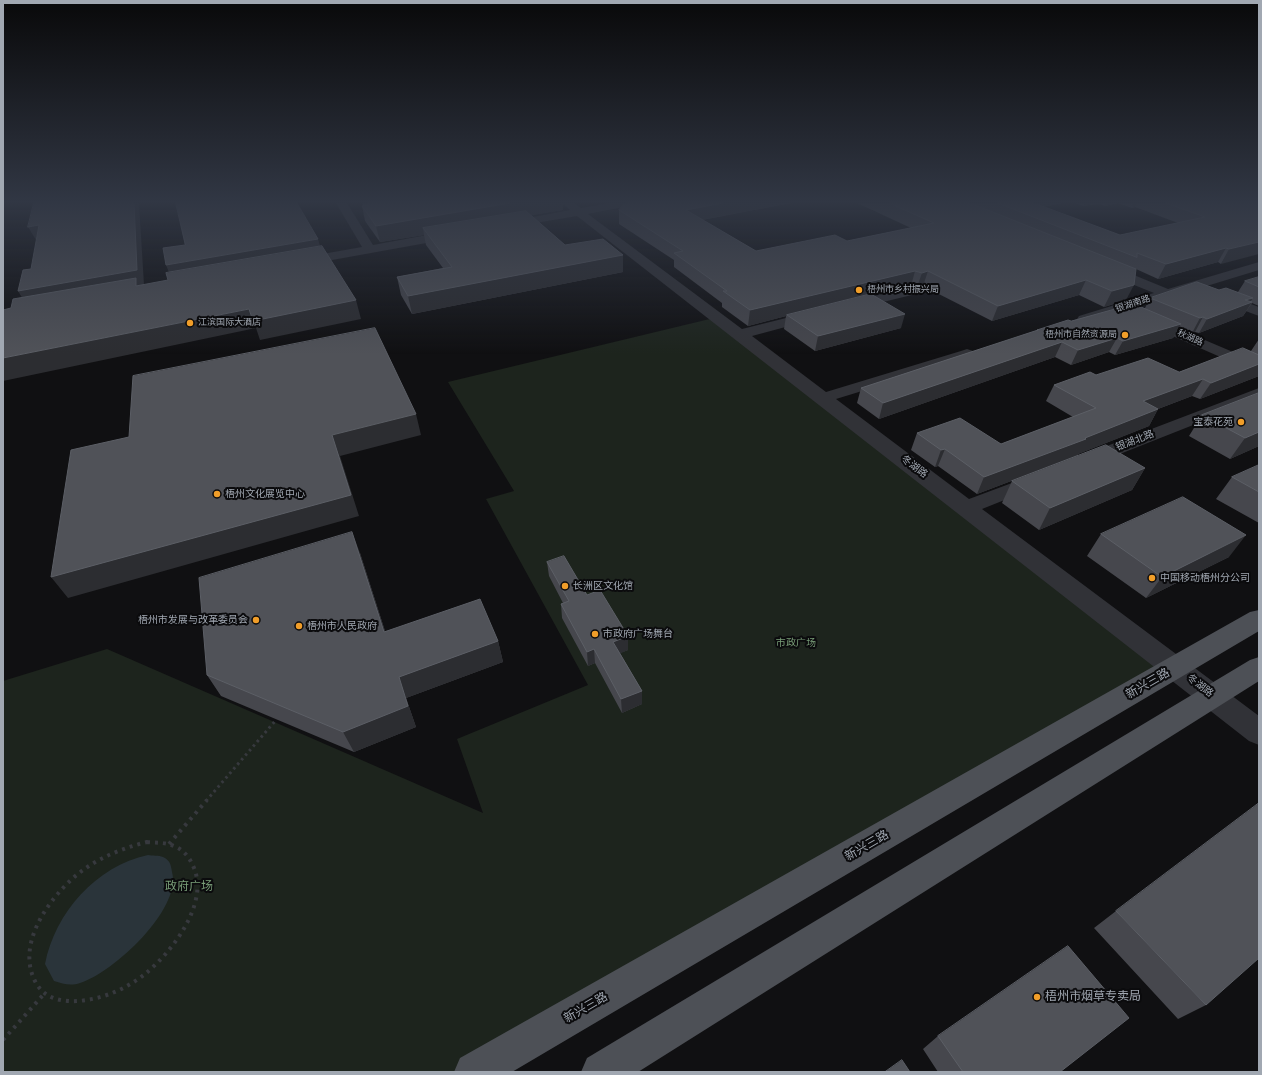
<!DOCTYPE html>
<meta charset="utf-8">
<style>
body{margin:0}
#map{position:relative;width:1262px;height:1075px;overflow:hidden;background:#101012;font-family:"DejaVu Sans",sans-serif}
canvas{display:block}
.frame{position:absolute;inset:0;border:4px solid #a1a8b2;pointer-events:none}
</style>
<div id="map">
<canvas width="1262" height="1075"></canvas>
<div class="frame"></div>
</div>
<script>
const ctx = document.querySelector('canvas').getContext('2d');
ctx.lineJoin = 'round';
function fillPath(path, color) { ctx.fillStyle = color; ctx.fill(path, 'evenodd'); }
function strokePath(path, color, width, dash) { ctx.strokeStyle = color; ctx.lineWidth = width; ctx.lineCap = dash ? 'butt' : 'round'; ctx.setLineDash(dash || []); ctx.stroke(path); }
function write(font, color, halo, rows, align = 'center') {
  ctx.font = font + ' "DejaVu Sans","Noto Sans SC",sans-serif'; ctx.lineWidth = 4; ctx.setLineDash([]); ctx.textBaseline = 'middle'; ctx.strokeStyle = halo; ctx.fillStyle = color; for (const [text, x, y, turn = 0] of rows) {
    ctx.save(); ctx.translate(x, y); ctx.rotate((+turn || 0) * Math.PI / 180); ctx.textAlign = isNaN(turn) ? turn : align; if (halo) ctx.strokeText(text, 0, 0); ctx.fillText(text, 0, 0); ctx.restore();
  }
}
const green = new Path2D(`
 M718 317 1177 668 474 1072H3V681L107 649 483 813 457 739 588 685 486 499 514 491 448 382Z`);
const water = new Path2D(`
 M148 855C152 856 159 855 163 857 170 860 171 865 172 872 182 909 113 973 80 983 71 986 63 984 54 981L45 964C55 913 96 866 148 855Z`);
const pathFar1 = new Path2D(`
 M206 801 276 720`);
const path = new Path2D(`
 M147 842C156 843 165 842 174 846 184 850 190 858 194 868 209 904 172 952 145 974 126 989 103 999 78 1001 62 1002 45 999 36 983 16 947 45 904 72 879 93 860 119 849 147 842Z
 M169 844 207 800
 M3 1040 44 994`);
const minor = new Path2D(`
 M336 203H347L373 245 454 230 458 231 460 234 458 237 454 238 299 266 294 265 293 262 294 259 362 247Z
 M562 203H574L581 208 610 203H634L629 206 588 214 742 329 814 311 819 312 821 315 819 318 752 336 826 392 961 351 967 349 973 351 975 354 973 357 836 399 969 499 1028 477 1035 475 1042 477 1045 481 1042 485 982 509 1259 716V745L1249 741 577 216 506 228 502 227 500 225 502 223 506 222 570 210Z
 M1259 262V270L1089 322 1084 323 1079 322 1077 319 1079 316 1154 293 1102 272 1100 269 1102 266H1112L1168 289Z
 M911 287 916 288 918 291 916 294 850 310 845 309 843 306 845 303Z
 M1221 293 1259 307V316L1216 300 1214 297 1216 294Z
 M1148 316 1259 363V374L1143 323 1141 320 1143 317Z
 M1259 388V399L1092 465 1085 467 1078 465 1075 461 1078 457Z`);
const major = new Path2D(`
 M1259 610V631L512 1072H454L460 1058 1250 612Z
 M1259 657V681L638 1072H581L587 1058 1250 660Z`);
const wall = new Path2D(`
 M362 203H563V210L531 215 565 245 623 255V272L412 314 401 295 397 277 443 268 426 245 424 235 380 242 365 221 362 206 363 205Z
 M626 203H791L702 220 756 251 847 241 911 228 857 203H1062L1043 207 1120 235 1178 223 1135 207 1132 208 1118 203 1105 206 1099 204 1083 206 1075 203H1259L1221 264 1218 262 1158 279 1136 269 1126 300 1104 307 1079 295 992 321 923 286 917 287 911 286 872 295 901 328 815 351 784 329 786 316 748 326 722 307V303L674 267V260L619 224V210Z
 M1259 277V306L1252 303 1243 316 1199 333 1195 332 1192 333 1179 327 1173 338 1115 355 1109 352 1071 365 1055 357 879 419 857 403 861 388 1036 331 1037 330 1071 321 1145 308 1150 298 1219 290 1238 292 1245 281Z
 M1259 339V376L1200 399 1192 396 1158 409 1149 426 1078 454 1077 456 977 494 938 466 935 467 911 450 917 433 1001 444 1073 417 1046 401 1054 385 1096 375 1179 372 1251 351Z
 M1259 393V446L1230 459 1189 436 1202 415Z
 M1259 465V523L1216 499 1232 477Z
 M1145 468 1132 490 1039 530 1002 503 1012 481Z
 M1101 534 1229 557 1146 598 1087 556Z
 M360 553 385 631 498 641 503 662 406 698 416 727 354 752 221 696 207 675Z
 M547 562 587 595 628 650 620 653 642 691V704L622 713 595 663 588 666 562 618 561 604 563 603 549 576Z
 M1116 911 1206 1005 1178 1019 1094 928Z
 M938 1036 1060 1072H938L923 1049Z`);
const shadedWall = new Path2D(`
 M134 203H139L144 285 27 306 18 291Z
 M510 203H563V210L427 234 423 228 424 235 380 242 376 226Z
 M723 203H791L685 223 686 210Z
 M1020 203H1062L1017 211Z
 M1085 203H1099L1083 206Z
 M1106 203H1118L1105 206Z
 M1134 203H1137L1135 207 1132 208Z
 M39 225 36 240 28 227Z
 M318 239 322 253 172 280 166 265Z
 M1259 242V254L1221 264 1229 249Z
 M1226 248 1218 262 1158 279 1166 264Z
 M623 255V272L412 314 408 296Z
 M915 271 911 286 788 316 787 315 786 316 748 326 750 310Z
 M928 271 923 286 917 287 922 273Z
 M1086 280 1079 295 992 321 998 306Z
 M1134 285 1126 300 1104 307 1112 291Z
 M1253 298 1249 304 1252 302 1243 316 1199 333 1207 319 1245 300Z
 M356 300 361 319 260 340 256 328 3 381V358L249 309Z
 M905 314 901 328 815 351 818 336Z
 M1203 317 1195 332 1192 333 1200 318Z
 M1181 324 1173 338 1115 355 1123 341Z
 M1117 338 1109 352 1071 365 1078 350Z
 M1062 342 1055 357 879 419 883 403Z
 M1259 364V376L1200 399 1211 383Z
 M1203 379 1192 396 1134 418 1143 401Z
 M1158 409 1149 426 1078 454 1077 456 977 494 984 477Z
 M416 414 421 435 340 456 359 516 68 598 51 577 332 435Z
 M1259 432V446L1230 459 1245 438Z
 M945 449 938 466 935 467 941 450Z
 M1145 468 1132 490 1039 530 1050 508Z
 M352 532 360 553 392 653 384 632Z
 M1246 535 1229 557 1146 598 1162 577Z
 M628 636V650L614 656 613 642Z
 M498 641 503 662 406 698 416 727 354 752 343 732 399 677Z
 M594 649 595 663 588 666 587 652Z
 M642 691V704L622 713 621 699Z`);
const building = new Path2D(`
 M34 203H134L137 270 18 291 23 270 31 269 39 225 28 227Z
 M176 203H297L318 239 166 265 163 248 185 245Z
 M367 203H510L376 226 362 206 368 205Z
 M626 203H723L686 210 756 251 835 235 847 241 934 223 889 203H970L1136 269 1134 285 1112 291 1086 280 998 306 928 271 922 273 915 271 750 310 723 291H727L674 253 683 251 619 210Z
 M998 203H1034L1120 235 1205 217 1166 203H1259V242L1229 249 1226 248 1166 264 1137 253V257Z
 M526 211 565 245 603 239 623 255 408 296 397 277 452 267 423 228Z
 M322 246 356 300 253 321 249 309 3 358V310L11 308 13 299 136 278V286L168 280 166 273Z
 M1259 277V287L1245 281Z
 M1197 282 1219 290 1226 288 1253 298 1245 300 1252 302 1207 319 1203 317 1200 318 1150 298Z
 M871 294 905 314 818 336 787 315Z
 M1134 304 1181 324 1123 341 1117 338 1078 350 1062 342 883 403 861 388 1038 330H1037L1068 320 1071 321Z
 M375 328 416 414 332 435 351 495 51 577 71 450 129 437 133 376Z
 M1243 348 1259 355V364L1211 383 1203 379 1143 401 1158 409 1085 438 1086 439 984 477 945 449 941 450 917 433 960 418 1001 444 1096 408 1054 385 1090 372 1096 375 1148 358 1179 372Z
 M1259 393V432L1245 438 1202 415Z
 M1106 445 1145 468 1050 508 1012 481Z
 M1259 465V492L1232 477Z
 M1183 497 1246 535 1162 577 1101 534Z
 M352 532 384 632 480 599 498 641 399 677 408 706 343 732 207 675 199 578Z
 M564 556 587 595 600 590 628 636 613 642 642 691 621 699 594 649 587 652 561 604 569 601 547 562Z
 M1259 803V958L1206 1005 1116 911Z
 M1068 946 1129 1018 1060 1072H963L938 1036Z
 M902 1060 910 1072H885Z`);
const markers = [
 [859,290,4,"#f19e29"],
 [190,323,4,"#f19e29"],
 [1125,335,4,"#f19e29"],
 [1241,422,4,"#f19e29"],
 [217,494,4,"#f19e29"],
 [1152,578,4,"#f19e29"],
 [565,586,4,"#f19e29"],
 [256,620,4,"#f19e29"],
 [299,626,4,"#f19e29"],
 [595,634,4,"#f19e29"],
 [1037,997,4,"#f19e29"]
];
const farPoinames = [
 ["梧州市乡村振兴局",867,290],
 ["江滨国际大酒店",198,323],
 ["梧州市自然资源局",1117,335,"right"]
];
const farStreetnames = [
 ["银湖南路",1133,304,-18],
 ["秋湖路",1190,338,24]
];
const poiNames = [
 ["宝泰花苑",1233,422,"right"],
 ["梧州文化展览中心",225,494],
 ["中国移动梧州分公司",1160,578],
 ["长洲区文化馆",573,586],
 ["梧州市发展与改革委员会",248,620,"right"],
 ["梧州市人民政府",307,626],
 ["市政府广场舞台",603,634]
];
const streetNames = [
 ["银湖北路",1135,441,-21],
 ["冬湖路",914,467,37],
 ["冬湖路",1200,686,38]
];
const parkNames = [
 ["市政广场",796,643]
];
const nearStreetnames = [
 ["新兴三路",1148,684,-30],
 ["新兴三路",867,846,-30],
 ["新兴三路",586,1008,-30]
];
const nearParknames = [
 ["政府广场",189,887]
];
const nearPoinames = [
 ["梧州市烟草专卖局",1045,997]
];
fillPath(green, '#1d241d');
fillPath(water, '#2a343a');
strokePath(pathFar1, '#37393e', 3, [2.5, 3.5]);
strokePath(path, '#37393e', 4, [3, 5]);
fillPath(minor, '#313237');
fillPath(major, '#4d5056');
fillPath(wall, '#46474d');
fillPath(shadedWall, '#2c2d31');
fillPath(building, '#505258');
strokePath(building, '#5c5f66', 1);
const sky = ctx.createLinearGradient(0, 0, 0, 354);
sky.addColorStop(0, '#09090a');
sky.addColorStop(0.57, '#313744');
sky.addColorStop(1, '#31374400');
ctx.fillStyle = sky;
ctx.fillRect(0, 0, 1262, 354);
for (const [x, y, r, color] of markers) { const dot = new Path2D(); dot.arc(x, y, r, 0, 2 * Math.PI); ctx.fillStyle = color; ctx.fill(dot); strokePath(dot, '#0b0b0d', 1.5); }
write('9px', '#a1a8b2', '#0b0b0d', farPoinames, 'left');
write('9px', '#a1a8b2', '#0b0b0d', farStreetnames);
write('10px', '#a1a8b2', '#0b0b0d', poiNames, 'left');
write('10px', '#a1a8b2', '#0b0b0d', streetNames);
write('10px', '#799e78', '#0b0b0d', parkNames);
write('12px', '#a1a8b2', '#0b0b0d', nearStreetnames);
write('12px', '#799e78', '#0b0b0d', nearParknames);
write('12px', '#a1a8b2', '#0b0b0d', nearPoinames, 'left');
</script>
